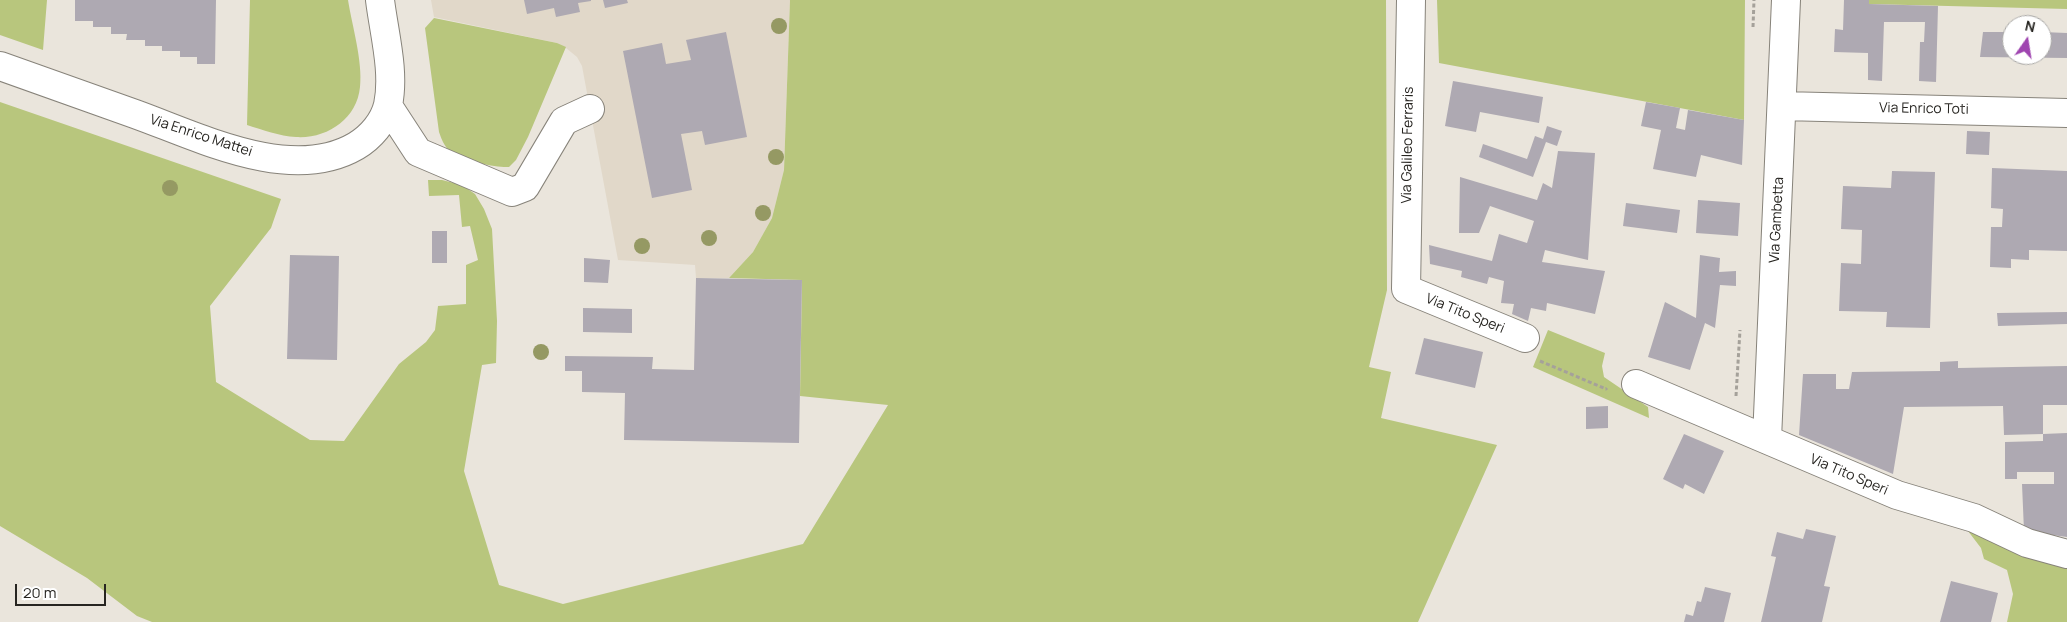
<!DOCTYPE html>
<style>
body{margin:0}
#map{position:relative;width:2067px;height:622px;overflow:hidden;background:#eae5dc;font-family:Manrope,sans-serif}
canvas{display:block}
.north{position:absolute;left:2002px;top:15px;width:50px;height:50px;box-sizing:border-box;background:#fff;border:1px solid #a9a8a6;border-radius:50%;rotate:13deg;font-size:14px;font-weight:700;line-height:20px;text-align:center;color:#272521}
.north::after{content:'';display:block;margin:auto;width:18px;height:22px;background:#9f45b0;clip-path:polygon(50% 0,100% 100%,50% 72%,0 100%)}
.scale{position:absolute;left:15px;top:584px;width:91px;height:22px;box-sizing:border-box;border:2px solid #272521;border-top:0;padding-left:6px;font-size:15px;line-height:18px;white-space:nowrap;color:#272521;-webkit-text-stroke:4px #fff;paint-order:stroke}
</style>
<div id="map">
<canvas width="2067" height="622"></canvas>
<div class="north">N</div>
<div class="scale">20 m</div>
</div>
<script>
const ctx = document.querySelector('canvas').getContext('2d');
ctx.lineJoin = 'round';
function fillPath(path, color) { ctx.fillStyle = color; ctx.fill(path, 'evenodd'); }
function strokePath(path, color, width, dash) { ctx.strokeStyle = color; ctx.lineWidth = width; ctx.lineCap = dash ? 'butt' : 'round'; ctx.setLineDash(dash || []); ctx.stroke(path); }
function write(font, color, halo, rows, align = 'center') {
  ctx.font = font + ' Manrope,sans-serif'; ctx.lineWidth = 5; ctx.setLineDash([]); ctx.textBaseline = 'middle'; ctx.strokeStyle = halo; ctx.fillStyle = color; for (const [text, x, y, turn = 0] of rows) {
    ctx.save(); ctx.translate(x, y); ctx.rotate((+turn || 0) * Math.PI / 180); ctx.textAlign = isNaN(turn) ? turn : align; if (halo) ctx.strokeText(text, 0, 0); ctx.fillText(text, 0, 0); ctx.restore();
  }
}
const built = new Path2D(`
 M431 0H790L784 170 772 218 753 252 729 278H696L695 265 618 260 582 66 577 57 566 48 557 43 434 17Z`);
const green = new Path2D(`
 M0 0H47L43 50 0 35Z
 M250 0H348C352 25 363 62 360 87 357 119 327 139 296 137 279 136 263 130 247 125Z
 M790 0H1386L1387 290 1369 367 1391 372 1381 418 1497 445 1418 622H152L137 616 87 578 0 526V102L281 199 271 228 210 306 216 382 310 440 344 441 399 364 426 342 435 330 438 306 466 304V265L478 260 470 226 462 227 459 195 429 196 428 180H442L462 185 475 194 484 209 492 229 497 321 496 363 482 365 464 471 499 585 563 604 803 544 888 405 800 396 802 280 729 278 753 252 772 218 784 170Z
 M1437 0H1745L1744 120 1439 63Z
 M1869 0H2067V9L1869 4Z
 M434 18 557 43 566 47 528 137 516 160 509 167C498 168 465 161 455 155 446 150 442 141 439 132L425 28Z
 M1548 330 1605 353 1602 366 1604 377 1648 407 1649 418 1533 367Z
 M1974 528 2067 565V622H2007L2013 594 2007 570 1984 559 1981 548 1968 531Z`);
const building = new Path2D(`
 M75 0H216L215 64H197V57H180V51H162V46H145V40H126L127 34H111V27H93V21H75Z
 M524 0H591V1L578 3 580 12 556 17 554 8 527 14Z
 M603 0H627L628 3 605 8Z
 M1844 0H1869V4L1938 6 1936 82 1919 81 1920 42H1924L1925 22H1884L1882 81 1868 80V53L1834 52 1835 29 1843 30Z
 M726 32 747 137 705 145 702 131 681 134 692 190 652 198 623 51 662 43 666 64 691 60 686 40Z
 M1983 32H2012V55H2042V32L2067 33V58L1980 57Z
 M1453 81 1543 97 1539 123 1480 112 1476 132 1445 126Z
 M1646 102 1680 108 1676 128 1685 130 1688 110 1744 120 1742 165 1701 155 1696 177 1653 169 1661 130 1641 126Z
 M1547 126 1562 131 1557 146 1546 142 1533 177 1479 157 1483 144 1527 159 1535 136 1543 139Z
 M1967 131 1990 132 1989 155 1966 154Z
 M1558 151 1595 153 1588 260 1545 250 1542 262 1605 271 1595 314 1547 303 1546 311 1531 308 1528 321 1512 314 1514 304 1501 303 1504 281 1489 277 1487 284 1461 277 1462 271 1430 264 1429 245 1492 261 1499 234 1527 243 1534 221 1490 206 1479 233H1459L1460 177 1537 200 1543 183 1552 188Z
 M1992 168 2067 171V251L2029 250V260L2011 259V268L1990 267 1991 227H2002L2003 209 1991 208Z
 M1892 171 1935 172 1930 328 1886 327 1887 312 1839 311 1841 263 1861 264 1862 230 1841 229 1843 186 1891 188Z
 M1698 200 1740 203 1738 236 1696 233Z
 M1626 203 1680 210 1677 233 1623 226Z
 M432 231H447V263H432Z
 M290 255 339 256 337 360 287 359Z
 M1700 255 1720 258 1719 272 1736 271V286L1720 285 1715 328 1705 323 1690 370 1648 357 1665 302 1696 318Z
 M584 258 610 260 608 283 584 282Z
 M696 278 802 280 799 443 624 440 625 393 582 392V371H565V356L653 357 652 369 694 370Z
 M583 308 632 309V333L583 332Z
 M2067 312V324L1998 326 1997 313Z
 M1424 338 1483 352 1475 388 1415 374Z
 M1958 361V368L2067 366V405H2043V434L2004 435 2003 406 1904 407 1893 474 1799 435 1803 374H1836V389H1849L1852 372 1940 371V362Z
 M1608 406V428L1586 429V407Z
 M2067 433V537L2024 531 2022 484H2054V472H2017V479H2005V442L2043 441V434Z
 M1684 434 1724 451 1704 494 1685 484 1683 489 1663 479Z
 M1806 529 1836 536 1824 586 1830 587 1822 622H1761L1776 557 1771 556 1777 532 1803 539Z
 M1951 581 1998 593 1991 622H1940Z
 M1705 587 1731 593 1724 622H1684L1686 614 1693 616 1697 601 1701 602Z`);
const path = new Path2D(`
 M1753 27 1754 0
 M1540 361 1606 389 1607 388
 M1736 396 1740 330`);
const minor = new Path2D(`
 M1411 0 1406 289 1525 338
 M0 66C45 82 90 98 135 114 199 137 291 184 356 146 371 137 384 122 388 105 395 72 384 33 380 0
 M388 106 418 152 512 192 525 187 564 121 590 109
 M1782 106 2067 113
 M1636 384 1897 495 1974 518 2027 543 2067 554
 M1767 439 1786 0`);
const trees = [
 [779,26],
 [776,157],
 [170,188],
 [763,213],
 [709,238],
 [642,246],
 [541,352]
];
const streetNames = [
 ["Via Enrico Toti",1924,109,1],
 ["Via Enrico Mattei",201,136,18],
 ["Via Galileo Ferraris",1408,145,-89],
 ["Via Gambetta",1777,220,-87],
 ["Via Tito Speri",1465,314,22],
 ["Via Tito Speri",1849,475,23]
];
fillPath(built, '#e1d8c9');
fillPath(green, '#b8c67d');
fillPath(building, '#aea9b2');
strokePath(minor, '#87837a', 30);
strokePath(path, '#a5a19a', 3, [4, 2.5]);
strokePath(minor, '#fff', 28);
ctx.fillStyle = '#959963';
for (const [x, y] of trees) { ctx.beginPath(); ctx.arc(x, y, 8, 0, 2 * Math.PI); ctx.fill(); }
write('14px', '#272521', '#fff', streetNames);
</script>
